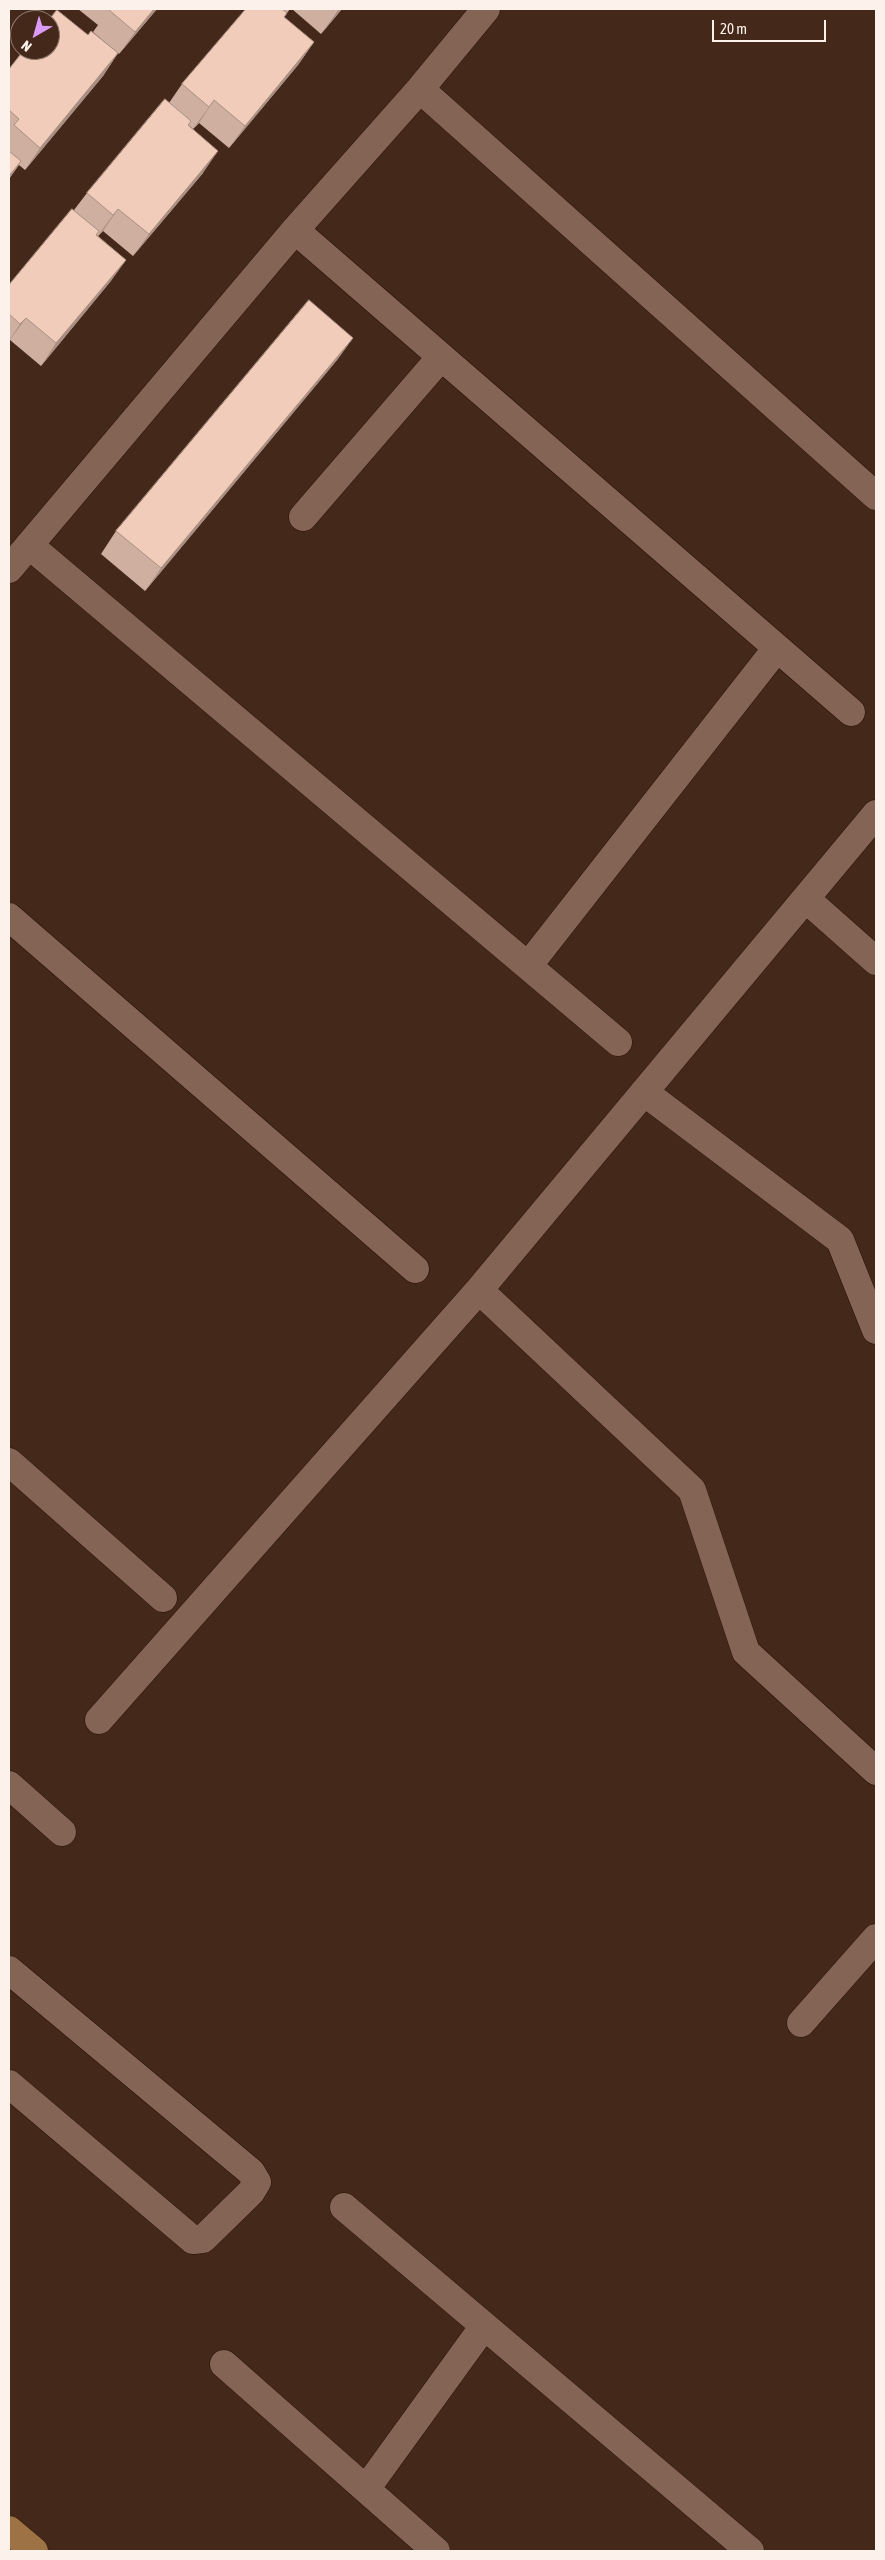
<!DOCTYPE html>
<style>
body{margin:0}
#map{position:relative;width:885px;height:2560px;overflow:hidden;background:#44281a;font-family:"Asap Condensed",sans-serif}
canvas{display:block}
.frame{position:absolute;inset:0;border:10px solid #fdf1ec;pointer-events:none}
.north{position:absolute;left:10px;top:10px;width:50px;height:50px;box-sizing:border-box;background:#44281a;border:1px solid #8e786e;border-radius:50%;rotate:218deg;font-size:14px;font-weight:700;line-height:20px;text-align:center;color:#fdf1ec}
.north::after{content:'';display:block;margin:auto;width:18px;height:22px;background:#da9af6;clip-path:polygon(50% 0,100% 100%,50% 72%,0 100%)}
.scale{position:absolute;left:712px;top:20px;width:114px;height:22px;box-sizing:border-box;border:2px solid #fdf1ec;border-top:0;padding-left:6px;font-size:15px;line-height:18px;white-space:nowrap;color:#fdf1ec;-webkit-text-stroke:4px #44281a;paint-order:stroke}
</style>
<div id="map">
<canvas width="885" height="2560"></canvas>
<div class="frame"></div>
<div class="north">N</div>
<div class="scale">20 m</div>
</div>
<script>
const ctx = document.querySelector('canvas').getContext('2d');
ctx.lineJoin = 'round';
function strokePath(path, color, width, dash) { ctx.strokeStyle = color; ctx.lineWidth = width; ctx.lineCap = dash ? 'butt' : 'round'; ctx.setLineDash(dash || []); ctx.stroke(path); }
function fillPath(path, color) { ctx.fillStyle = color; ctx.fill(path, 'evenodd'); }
const minor = new Path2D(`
 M420 89 876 496
 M295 230 851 712
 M303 517 441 357
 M29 545 618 1042
 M9 569 295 230 420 89 486 9
 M806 899 876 961
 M9 917 415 1269
 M528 966 777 648
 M644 1092 840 1240 876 1330
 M479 1290 692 1490 746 1652 876 1771
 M9 1462 163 1598
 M99 1720 479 1290 876 814
 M9 1785 62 1832
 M9 1970 251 2172 257 2182 251 2192 203 2239 193 2240 9 2084
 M801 2023 876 1938
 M344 2207 750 2551
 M224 2364 436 2551
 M366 2489 484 2326`);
const major = new Path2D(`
 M9 2530 34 2551`);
const wall = new Path2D(`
 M78 9H157L119 54 118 53 103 76 25 170 19 165 9 179V69L88 35 116 52 93 32 98 25Z
 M246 9H290L284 17 314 42 298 65 229 148 199 123 193 129 188 125 203 173 133 256 103 231 98 236 126 260 110 282 41 366 10 340 9 342V285L74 210 87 193 169 103 182 84Z
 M292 9H342L321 34Z
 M353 338 337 360 145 591 101 554 116 531Z`);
const shadedWall = new Path2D(`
 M154 9H157L119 54 135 32Z
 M339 9H342L321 34Z
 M314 42 298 65 229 148 245 126Z
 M118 53 103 76 25 170 40 148Z
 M214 100 199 123 193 129 209 107Z
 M218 151 203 173 133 256 149 234Z
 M21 161 9 179V176Z
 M118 209 103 231 97 237 113 215Z
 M126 260 110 282 41 366 56 343Z
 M26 318 10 340 9 342V341L20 324Z
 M353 338 337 360 145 591 161 568Z`);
const building = new Path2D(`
 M110 9H154L135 32 109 10Z
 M246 9H282L287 13 284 17 314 42 245 126 214 100 209 107 182 84Z
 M57 10 88 35 91 31 118 53 40 148 14 125 19 119 9 110V69L24 50H50L49 20Z
 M165 99 191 121 188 125 218 151 149 234 118 209 113 215 87 193Z
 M9 151 21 161 9 176Z
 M72 209 99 231 96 235 126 260 56 343 26 318 20 324 9 314V285Z
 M309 300 353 338 161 568 116 531Z`);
strokePath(minor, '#2a1004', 29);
strokePath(major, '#2a1004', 29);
strokePath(minor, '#846454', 28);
strokePath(major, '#9d7244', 28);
fillPath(wall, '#cfafa0');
fillPath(shadedWall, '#a98f82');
fillPath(building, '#f1ccba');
strokePath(building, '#a98f82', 1);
</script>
